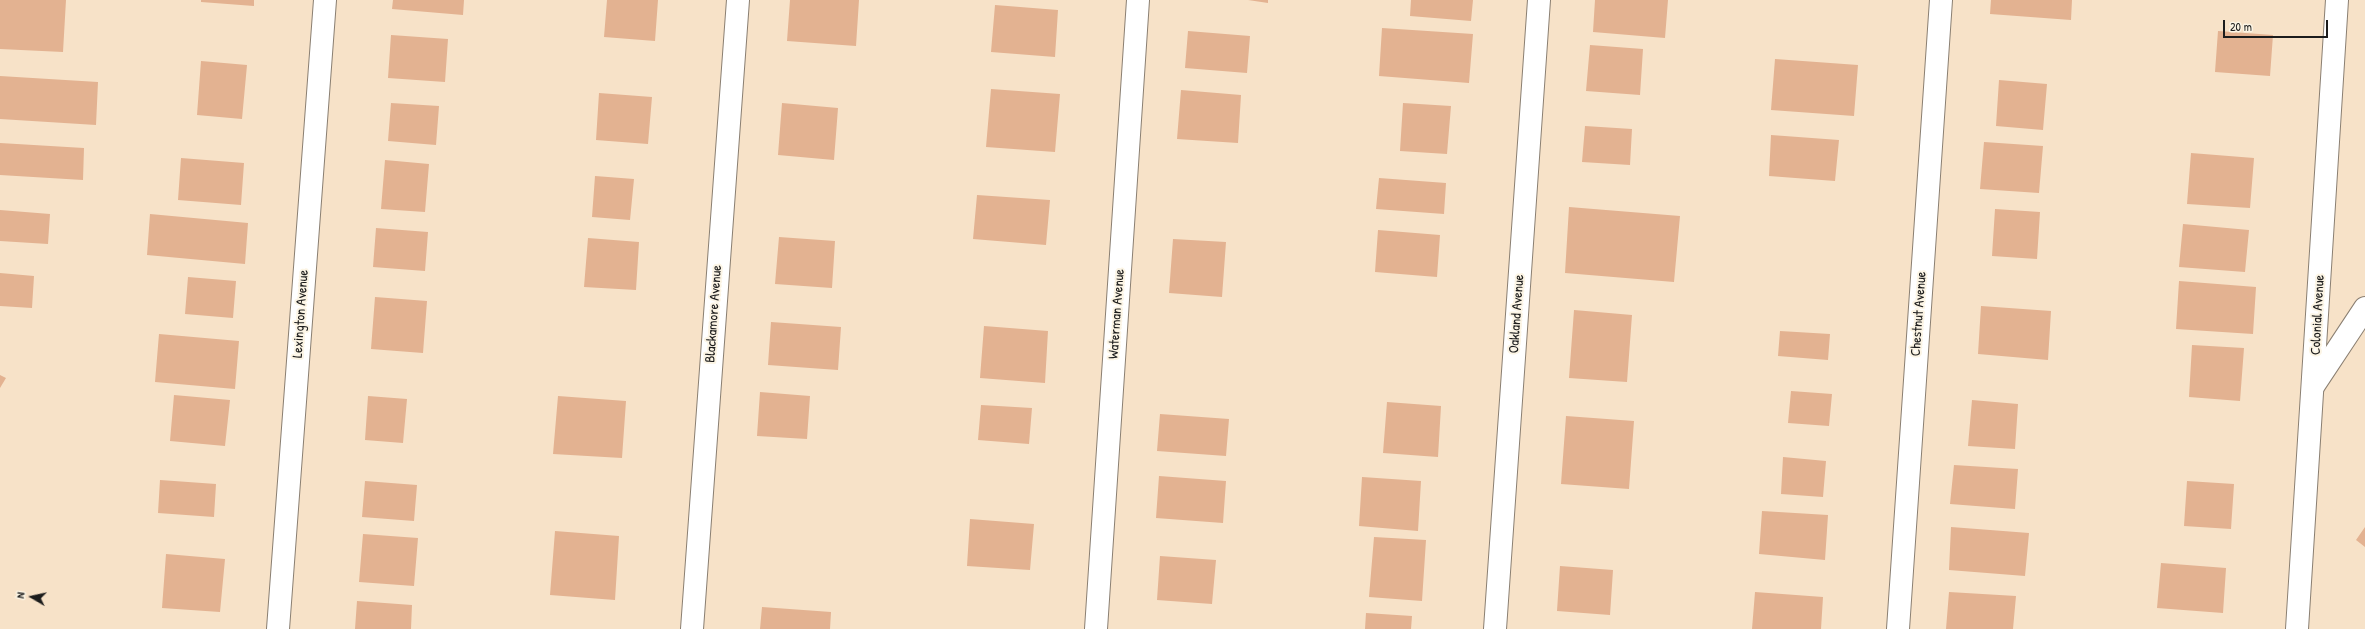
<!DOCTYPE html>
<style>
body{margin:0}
#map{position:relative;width:2365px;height:629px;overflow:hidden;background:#f7e2c8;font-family:"Patrick Hand",sans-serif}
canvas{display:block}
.north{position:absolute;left:12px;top:577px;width:40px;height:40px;-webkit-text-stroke:3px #fcf5e5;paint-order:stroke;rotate:279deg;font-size:11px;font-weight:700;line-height:16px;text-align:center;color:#1c1c1c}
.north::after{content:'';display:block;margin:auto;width:14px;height:18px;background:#1c1c1c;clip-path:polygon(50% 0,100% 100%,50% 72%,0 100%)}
.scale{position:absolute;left:2223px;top:20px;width:105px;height:18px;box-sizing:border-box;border:2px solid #1c1c1c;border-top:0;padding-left:5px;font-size:12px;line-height:14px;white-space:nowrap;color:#1c1c1c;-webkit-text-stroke:3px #fcf5e5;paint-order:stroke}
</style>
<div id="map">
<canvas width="2365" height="629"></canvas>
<div class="north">N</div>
<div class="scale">20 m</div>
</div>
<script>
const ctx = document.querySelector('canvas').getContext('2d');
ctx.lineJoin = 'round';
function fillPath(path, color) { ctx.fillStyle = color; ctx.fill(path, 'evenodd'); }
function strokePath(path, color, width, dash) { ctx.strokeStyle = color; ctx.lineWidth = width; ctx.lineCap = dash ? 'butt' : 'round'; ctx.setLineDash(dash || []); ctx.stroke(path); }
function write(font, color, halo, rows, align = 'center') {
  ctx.font = font + ' "Patrick Hand",sans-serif'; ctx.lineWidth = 4; ctx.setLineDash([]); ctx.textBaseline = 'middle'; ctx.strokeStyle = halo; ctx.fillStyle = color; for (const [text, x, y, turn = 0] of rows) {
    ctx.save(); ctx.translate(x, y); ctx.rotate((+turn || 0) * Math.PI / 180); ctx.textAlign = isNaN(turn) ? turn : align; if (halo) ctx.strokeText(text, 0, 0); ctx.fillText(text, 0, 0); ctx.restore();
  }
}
const building = new Path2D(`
 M0 0H66L63 52 0 49Z
 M201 0H254V6L201 2Z
 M393 0H464L463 15 392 9Z
 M607 0H658L655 41 604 37Z
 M790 0H859L856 46 787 41Z
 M1248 0H1268V3Z
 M1411 0H1473L1471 21 1410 16Z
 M1595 0H1668L1665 38 1593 32Z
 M1991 0H2072L2071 20 1990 14Z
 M995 5 1058 10 1055 57 991 52Z
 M1382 28 1473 34 1469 83 1379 76Z
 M1188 31 1250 36 1247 73 1185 68Z
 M2218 31 2273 35 2270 76 2215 72Z
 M391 35 448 39 445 82 388 78Z
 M1590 45 1643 49 1640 95 1586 91Z
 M1775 59 1858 65 1854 116 1771 110Z
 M201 61 247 65 242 119 197 115Z
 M0 76 98 82 96 125 0 119Z
 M1999 80 2047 84 2043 130 1996 126Z
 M991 89 1060 94 1055 152 986 147Z
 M1181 90 1241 95 1238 143 1177 139Z
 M599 93 652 97 648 144 596 140Z
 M391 103 439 106 436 145 388 141Z
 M782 103 838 108 834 160 778 155Z
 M1403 103 1451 106 1447 154 1400 151Z
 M1585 126 1632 129 1630 165 1582 162Z
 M1771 135 1839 140 1835 181 1769 176Z
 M1984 142 2043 146 2039 193 1980 189Z
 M0 143 84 148 83 180 0 175Z
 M2191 153 2254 158 2250 208 2187 204Z
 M181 158 244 163 241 205 178 200Z
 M385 160 429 164 425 212 381 209Z
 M595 176 634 179 630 220 592 217Z
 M1379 178 1446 183 1444 214 1376 209Z
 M977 195 1050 200 1046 245 973 239Z
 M1569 207 1680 216 1674 282 1565 273Z
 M1995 209 2040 212 2037 259 1992 256Z
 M0 210 50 214 48 244 0 241Z
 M150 214 248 223 245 264 147 255Z
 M2183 224 2249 230 2245 272 2179 267Z
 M376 228 428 232 425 271 373 267Z
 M1378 230 1440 235 1437 277 1375 272Z
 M779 237 835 241 832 288 775 284Z
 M588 238 639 242 636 290 584 287Z
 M1173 239 1226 242 1222 297 1169 293Z
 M0 273 34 276 32 308 0 306Z
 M188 277 236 281 233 318 185 314Z
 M2179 281 2256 287 2253 334 2176 329Z
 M375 297 427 301 423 353 371 349Z
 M1981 306 2051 311 2048 360 1978 354Z
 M1574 310 1632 315 1627 382 1569 378Z
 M771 322 841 327 838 370 768 365Z
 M984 326 1048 331 1045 383 980 378Z
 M1780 331 1830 334 1828 360 1778 356Z
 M159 334 239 341 235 389 155 382Z
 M2192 345 2244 348 2240 401 2189 397Z
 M0 375 6 378 0 388Z
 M1791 391 1832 394 1829 426 1788 423Z
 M760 392 810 396 807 439 757 436Z
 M174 395 230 400 225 446 170 441Z
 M368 396 407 399 403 443 365 440Z
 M558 396 626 401 622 458 553 454Z
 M1972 400 2018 404 2015 449 1968 446Z
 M1387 402 1441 406 1438 457 1383 453Z
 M981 405 1032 408 1029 444 978 440Z
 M1160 414 1229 419 1226 456 1157 451Z
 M1566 416 1634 421 1629 489 1561 484Z
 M1783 457 1826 461 1823 497 1781 494Z
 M1954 465 2018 469 2015 509 1950 504Z
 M1159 476 1226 481 1223 523 1156 518Z
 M1362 477 1421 481 1418 531 1359 526Z
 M160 480 216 484 214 517 158 513Z
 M365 481 417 485 414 521 362 517Z
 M2187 481 2234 484 2231 529 2184 526Z
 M1762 511 1828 515 1825 560 1759 554Z
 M970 519 1034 524 1030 570 967 566Z
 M1951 527 2029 533 2025 576 1949 570Z
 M2365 527V547L2356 540Z
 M555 531 619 536 615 600 550 595Z
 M363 534 418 538 414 586 359 582Z
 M1374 537 1426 540 1422 601 1369 597Z
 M166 554 225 559 220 612 162 608Z
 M1160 556 1216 560 1212 604 1157 600Z
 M2161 563 2226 568 2223 613 2157 608Z
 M1560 566 1613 570 1610 615 1557 611Z
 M1755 592 1823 597 1821 629H1752Z
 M1949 592 2016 596 2013 629H1946Z
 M357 601 412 605 411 629H355Z
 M762 607 831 612 830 629H760Z
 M1366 613 1412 616 1411 629H1365Z`);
const minor = new Path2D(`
 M2314 385 2365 308
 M278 629 325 0
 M692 629 738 0
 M1096 629 1138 0
 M1495 629 1539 0
 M1898 629 1941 0`);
const tertiary = new Path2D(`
 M2297 629 2337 0`);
const streetNames = [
 ["Lexington Avenue",301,314,-86],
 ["Blackamore Avenue",714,314,-86],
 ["Waterman Avenue",1117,314,-86],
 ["Oakland Avenue",1517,314,-86],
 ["Chestnut Avenue",1919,314,-86],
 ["Colonial Avenue",2318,315,-87]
];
fillPath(building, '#e3b291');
strokePath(minor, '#8a7f72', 24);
strokePath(tertiary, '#8a7f72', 24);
strokePath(minor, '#fff', 22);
strokePath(tertiary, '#fff', 22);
write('14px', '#1c1c1c', '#fcf5e5', streetNames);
</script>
